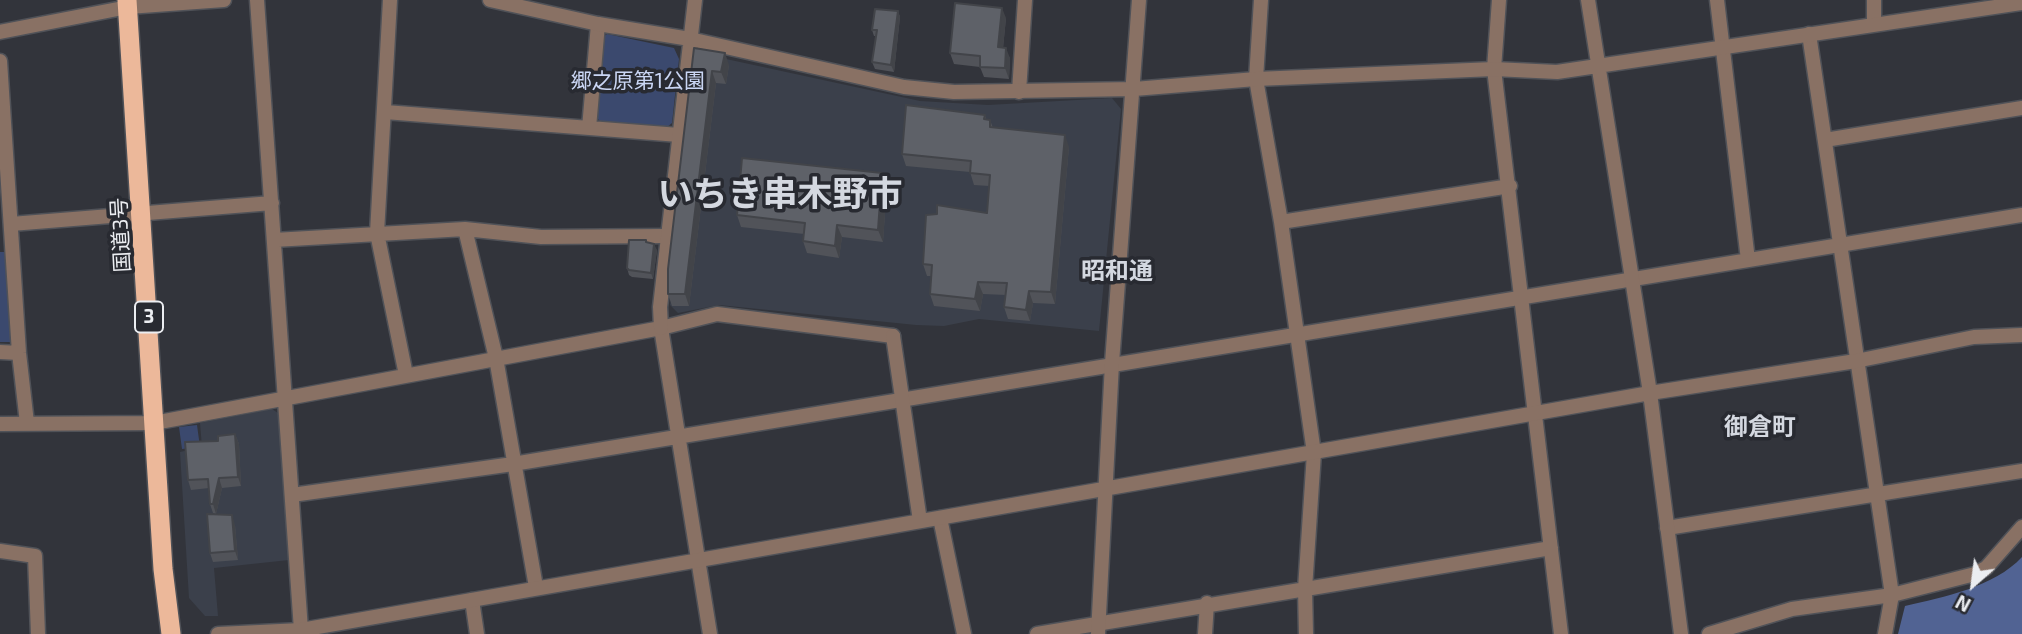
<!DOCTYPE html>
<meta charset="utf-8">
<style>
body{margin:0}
#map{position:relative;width:2022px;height:634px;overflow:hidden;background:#32343b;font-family:"Exo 2",sans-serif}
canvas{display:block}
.north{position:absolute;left:1938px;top:550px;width:70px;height:70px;-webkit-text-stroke:5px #282a31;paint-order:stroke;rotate:208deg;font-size:19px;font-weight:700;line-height:28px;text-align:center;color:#ebedf1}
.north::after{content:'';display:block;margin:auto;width:24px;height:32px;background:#ebedf1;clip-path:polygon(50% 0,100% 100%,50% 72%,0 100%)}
</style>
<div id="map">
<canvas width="2022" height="634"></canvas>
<div class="north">N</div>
</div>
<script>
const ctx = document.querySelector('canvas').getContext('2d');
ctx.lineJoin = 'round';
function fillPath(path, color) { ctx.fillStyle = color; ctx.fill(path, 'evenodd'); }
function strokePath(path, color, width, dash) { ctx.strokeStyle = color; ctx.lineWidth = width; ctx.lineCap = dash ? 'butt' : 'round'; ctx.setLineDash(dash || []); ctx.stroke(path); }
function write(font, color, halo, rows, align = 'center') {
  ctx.font = font + ' "Exo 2","Noto Sans JP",sans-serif'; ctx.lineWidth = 7; ctx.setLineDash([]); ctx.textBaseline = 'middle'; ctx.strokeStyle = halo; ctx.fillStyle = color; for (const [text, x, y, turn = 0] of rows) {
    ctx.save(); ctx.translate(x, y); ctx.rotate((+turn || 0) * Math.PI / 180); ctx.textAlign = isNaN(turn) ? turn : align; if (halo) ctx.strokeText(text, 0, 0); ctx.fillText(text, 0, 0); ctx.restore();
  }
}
const built = new Path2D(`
 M703 54 920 101 988 105 1112 98 1121 109 1099 331 979 319 944 326 916 325 719 305 678 313 670 305Z
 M272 409 281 415 289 560 214 568 218 616H205L189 598 180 452 202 447 200 423Z`);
const green = new Path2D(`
 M607 34 674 48 679 59 672 123 666 128 602 123 596 117 602 38Z
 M0 252H6L13 342H0Z
 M197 425 200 447 182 449 179 427Z`);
const forest = new Path2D(`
 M2022 557V634H1898L1905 606C1944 597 1994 587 2022 557Z`);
const minor = new Path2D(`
 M257 0 301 630
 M390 0 377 233 406 375
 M1261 0 1256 79 1281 222 1314 453 1305 589 1306 634
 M1499 0 1494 69 1561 634
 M1717 0 1748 260
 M1874 0V24
 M0 32 128 7 224 0
 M1809 34 1892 595 1885 634
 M0 61 19 353 27 423
 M1019 92 1025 0
 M385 112 679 135
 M589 128 598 24
 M1825 140 2022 108
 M1281 222 1510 186
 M11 224 272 203
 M465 229 496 358 536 587
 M274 240 465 229 541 237 667 236
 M661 328 710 634
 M0 352 19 353
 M0 424 154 423 661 328 717 314 893 336
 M292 495 513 464 2022 215
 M940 518 964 634
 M1667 528 2022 471
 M0 551 35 556 38 634
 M472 600 477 634
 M1037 634 1551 548
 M1205 634 1207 603
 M1709 634 1792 609 1892 595 1975 574 1986 568 2022 527`);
const tertiary = new Path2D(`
 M490 0 598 24 690 39 904 87 954 92 1134 89 1256 79 1494 69 1557 72 2022 3
 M1588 0 1650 393 1681 634
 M661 328 660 307 695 0
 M893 336 920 521
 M218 634 301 630 1650 393 1856 361 1974 337 2022 335
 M1098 634 1112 363 1139 0`);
const trunk = new Path2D(`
 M127 0 163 569 171 634`);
const wall = new Path2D(`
 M898 11 900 17 894 72 875 69 872 62 876 36H874L872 30Z
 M1006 18 1003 48 1010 58 1009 79 984 77 980 67 954 64 950 53Z
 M694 48 729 65 726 84 716 83 689 306H672L668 294Z
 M985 115 986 119 990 120 993 128 1069 147 1055 304 1033 303 1030 321 1008 319 1004 307 1006 295 983 294 980 311 934 306 930 294 931 276H927L923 264 987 213 989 186 974 185 970 172 906 166 902 154Z
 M882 173 887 185 883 242 842 237 839 258 807 253 803 241 804 234 741 227 737 215Z
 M646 240 647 243 657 250 653 279 632 277 629 275 627 268Z
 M235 434 239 444 241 486 222 488 216 514 213 513 210 504 209 488 191 490 188 480Z
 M235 525 238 560 213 562 210 553Z`);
const shadedWall = new Path2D(`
 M1002 8 1006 18 1002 58 998 47Z
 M898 11 900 17 894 72 891 65Z
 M1006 48 1010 58 1009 79 1005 68Z
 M725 53 729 65 726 84 721 72Z
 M712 71 716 83 689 306 685 294Z
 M1065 135 1069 147 1055 304 1051 292Z
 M882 173 887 185 883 242 878 230Z
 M837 225 842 237 839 258 835 246Z
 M654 244 657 250 653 279 651 273Z
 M978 282 983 294 980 311 975 299Z
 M1029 291 1033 303 1030 321 1026 310Z
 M235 434 239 444 241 486 238 477Z
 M219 478 222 488 216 514 213 504Z
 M232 515 235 525 238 560 235 551Z`);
const building = new Path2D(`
 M955 3 1002 8 998 47 1006 48 1005 68 980 67V56L950 53Z
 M875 9 898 11 891 65 872 62 877 30H872Z
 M694 48 725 53 721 72 712 71 685 294H668V269Z
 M906 105 985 115 984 119 990 120V127L1065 135 1051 292 1029 291 1026 310 1004 307 1007 283 978 282 975 299 930 294 932 265 923 264 926 215 937 214V205L987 213 990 175 970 173 971 161 902 154Z
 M742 158 882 173 878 230 837 225 835 246 803 241 805 223 737 215Z
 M629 240H646V242L654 244 651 273 629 270 627 268Z
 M235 434 238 477 219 478 213 504H210L208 479 188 480 185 442 218 441V436Z
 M207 514 232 515 235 551 210 553Z`);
const shields = [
 [149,317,28]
];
const shieldNames = [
 ["3",149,317]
];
const parkNames = [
 ["郷之原第1公園",638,81]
];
const streetNames = [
 ["国道3号",121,235,-93]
];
const quarterNames = [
 ["昭和通",1117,271],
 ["御倉町",1760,427]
];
const townNames = [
 ["いちき串木野市",780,194]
];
fillPath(built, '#3b404b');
fillPath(green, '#3b496e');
fillPath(forest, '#516393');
strokePath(minor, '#505258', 17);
strokePath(tertiary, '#505258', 17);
strokePath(trunk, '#505258', 22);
strokePath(minor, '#897164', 14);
strokePath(tertiary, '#897164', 14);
strokePath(trunk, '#ecb89a', 19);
fillPath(wall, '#515359');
fillPath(shadedWall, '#424449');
fillPath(building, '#5e6168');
strokePath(building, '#424449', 2);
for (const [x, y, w] of shields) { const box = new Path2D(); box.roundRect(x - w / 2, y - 15.5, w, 31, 5); ctx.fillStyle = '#282a31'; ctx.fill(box); strokePath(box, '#ebedf1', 2); }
write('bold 19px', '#ebedf1', null, shieldNames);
write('21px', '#cad6f4', '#282a31', parkNames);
write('21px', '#ebedf1', '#282a31', streetNames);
write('bold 24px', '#d4d8e0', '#282a31', quarterNames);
write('bold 35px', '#d4d8e0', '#282a31', townNames);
</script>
